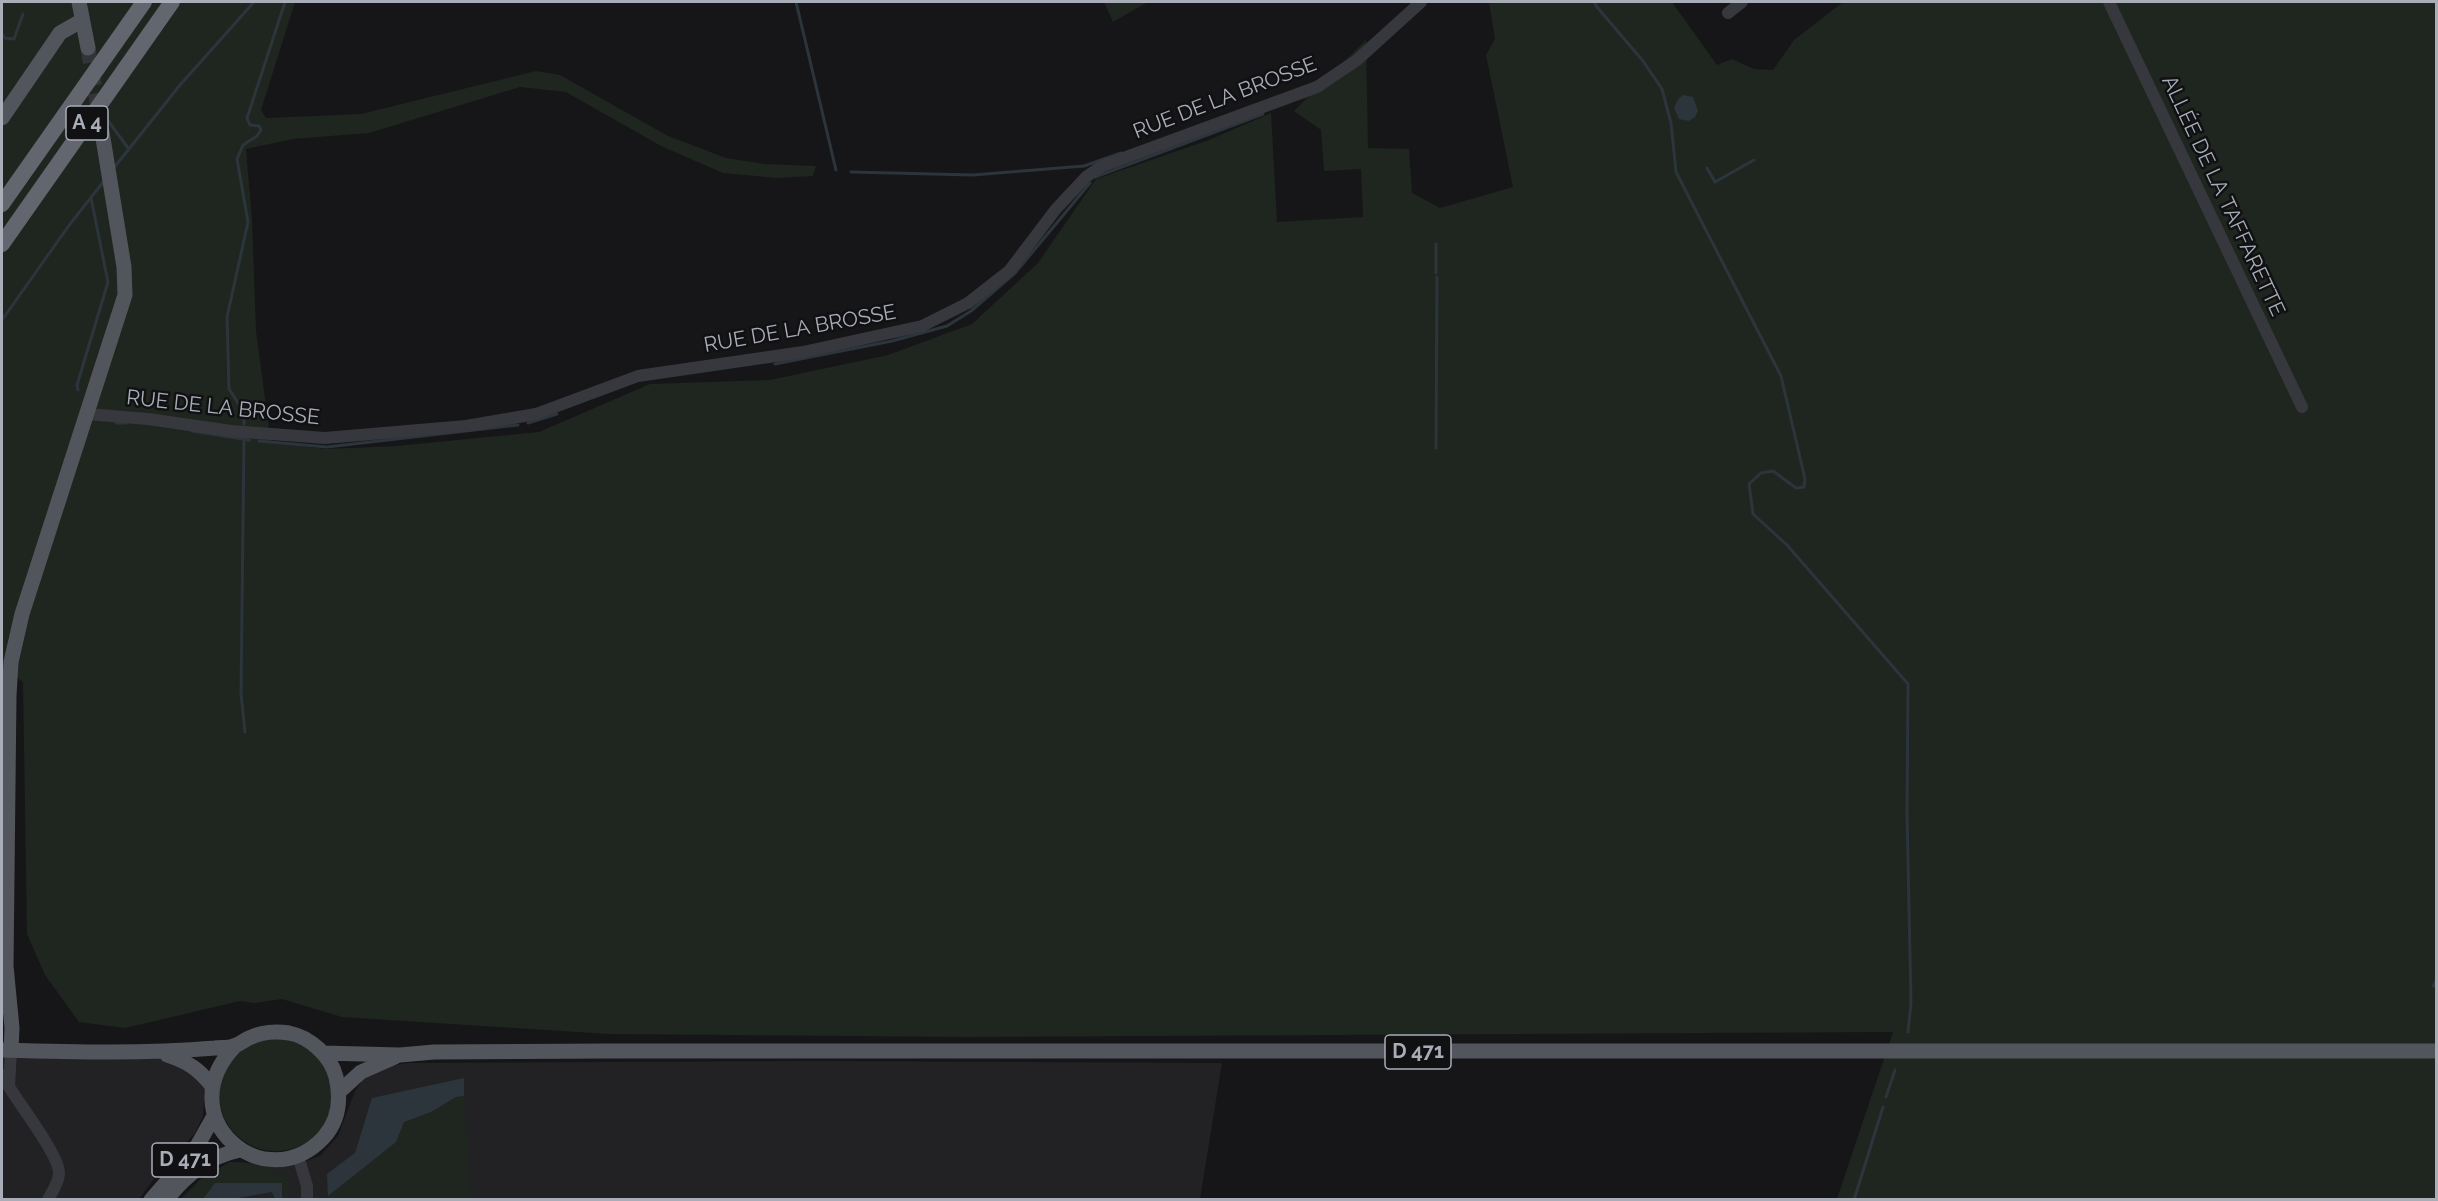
<!DOCTYPE html>
<meta charset="utf-8">
<style>
body{margin:0}
#map{position:relative;width:2438px;height:1201px;overflow:hidden;background:#161618;font-family:Raleway,sans-serif}
canvas{display:block}
.frame{position:absolute;inset:0;border:3px solid #a8adb8;pointer-events:none}
</style>
<div id="map">
<canvas width="2438" height="1201"></canvas>
<div class="frame"></div>
</div>
<script>
const ctx = document.querySelector('canvas').getContext('2d');
ctx.lineJoin = 'round';
function fillPath(path, color) { ctx.fillStyle = color; ctx.fill(path, 'evenodd'); }
function strokePath(path, color, width, dash) { ctx.strokeStyle = color; ctx.lineWidth = width; ctx.lineCap = dash ? 'butt' : 'round'; ctx.setLineDash(dash || []); ctx.stroke(path); }
function write(font, color, halo, rows, align = 'center') {
  ctx.font = font + ' Raleway,sans-serif'; ctx.lineWidth = 5; ctx.setLineDash([]); ctx.textBaseline = 'middle'; ctx.strokeStyle = halo; ctx.fillStyle = color; for (const [text, x, y, turn = 0] of rows) {
    ctx.save(); ctx.translate(x, y); ctx.rotate((+turn || 0) * Math.PI / 180); ctx.textAlign = isNaN(turn) ? turn : align; if (halo) ctx.strokeText(text, 0, 0); ctx.fillText(text, 0, 0); ctx.restore();
  }
}
const built = new Path2D(`
 M2 1056 153 1057 186 1063 205 1085 203 1116 195 1133 163 1167 139 1199 2 1200Z
 M815 1061 1222 1063 1200 1199 180 1200 203 1177 230 1162 276 1167 301 1163 320 1156 338 1136 355 1091 368 1073 384 1067 407 1063Z`);
const green = new Path2D(`
 M2 2H295L261 110 266 118 361 114 536 71 560 75 668 136 726 158 764 164 816 166 813 176 777 178 723 173 661 146 566 92 520 87 369 133 293 139 246 149 252 219 256 331 271 443 326 449 396 446 539 432 650 384 770 380 888 355 972 324 1038 263 1096 179 1209 140 1271 113 1277 222 1363 217 1361 169 1324 171 1321 130 1294 111 1366 40 1368 148 1409 149 1412 193 1440 208 1513 187 1486 55 1495 39 1489 2H1672L1717 65 1732 59 1754 69 1773 70 1794 40 1843 2H2436V1199H1837L1893 1032 966 1037 609 1034 342 1017 282 999 254 1003 240 1001 125 1028 79 1022 45 975 27 934 23 682 2 667Z
 M1104 2H1148L1113 22Z
 M219 1094a57 57 0 1 1 114 0a57 57 0 1 1-114 0Z
 M464 1096 471 1199 328 1200V1196L396 1142 404 1122 431 1112 456 1097Z
 M230 1162C254 1163 269 1162 288 1177V1199H282V1183H215L203 1199 180 1200 203 1177Z`);
const water = new Path2D(`
 M1683 95 1693 97 1698 111 1695 117 1689 121 1679 119 1674 108 1678 99Z
 M464 1078V1096L456 1097 431 1112 404 1122 396 1142 328 1196 327 1174 355 1153 372 1098Z
 M215 1183H282V1199H275L272 1192 233 1199H203Z`);
const stream = new Path2D(`
 M796 2 836 170
 M1594 2 1597 7 1643 61 1662 89 1671 123 1676 172 1781 376 1805 479 1804 487 1796 488 1773 471 1761 473 1749 484 1753 514 1787 545 1908 684 1907 814 1911 1003 1908 1032
 M2 34 5 38 14 39 23 14
 M109 122 128 148
 M1707 168 1715 182 1754 160
 M113 169 180 85 254 2
 M851 172 973 175 1084 166 1121 153
 M1095 177 1263 114
 M1436 244V273
 M2 320 70 224 104 181
 M775 364 892 341 947 326 971 311 1015 273 1090 183
 M78 390 77 385 108 282 91 198
 M116 423H126
 M528 423 557 414
 M244 424V412L229 389 227 317 248 222 237 159 243 145 257 136 261 130 259 126 250 125 247 118 285 2
 M192 431 249 440
 M244 437 241 694 245 732
 M259 441 327 447 518 425
 M1436 448 1437 277
 M2436 981 2433 986H2436
 M1886 1097 1895 1070
 M1854 1200 1883 1107`);
const majorTunnel = new Path2D(`
 M88 48 102 132`);
const minor = new Path2D(`
 M2109 2 2302 407
 M1728 13 1742 2
 M87 414 148 419 231 431 325 438 466 426 536 414 638 376 803 352 922 326 968 303 1009 271 1056 209 1086 177 1102 166 1317 87 1357 60 1421 2
 M2 1075C13 1097 59 1153 59 1173 59 1183 52 1191 48 1200
 M9 1087 11 1050
 M298 1156 307 1186V1200`);
const major = new Path2D(`
 M79 2 88 48
 M2 118 60 33 81 21
 M2 1050C73 1052 144 1054 215 1048 221 1047 227 1048 233 1046 239 1045 244 1040 249 1038 261 1032 276 1031 289 1033 310 1037 331 1056 336 1077 341 1098 339 1120 324 1137 265 1201 167 1117 235 1046
 M11 1050 12 1028 6 966 9 695 11 662 22 614 125 295 124 267 102 132
 M323 1053 400 1055 434 1052 605 1051H2436
 M167 1055C188 1062 199 1069 212 1086
 M340 1091 361 1072 395 1057
 M151 1200 196 1148 214 1116
 M166 1200C187 1174 208 1157 240 1150`);
const highway = new Path2D(`
 M2 204 144 2
 M2 244 172 2`);
const shields = [
 [87,123,42],
 [1418,1052,66],
 [185,1160,66]
];
const shieldNames = [
 ["A 4",87,123],
 ["D 471",1418,1052],
 ["D 471",185,1160]
];
const streetNames = [
 ["RUE DE LA BROSSE",1225,98,-21],
 ["ALLÉE DE LA TAFFARETTE",2223,196,65],
 ["RUE DE LA BROSSE",800,329,-10],
 ["RUE DE LA BROSSE",223,408,6]
];
fillPath(built, '#222225');
fillPath(green, '#1e261f');
fillPath(water, '#2c353c');
strokePath(stream, '#2c353c', 3);
strokePath(majorTunnel, '#333438', 15, [15, 8]);
strokePath(minor, '#37383d', 12);
strokePath(major, '#53555c', 15);
strokePath(highway, '#63666e', 16);
for (const [x, y, w] of shields) { const box = new Path2D(); box.roundRect(x - w / 2, y - 17, w, 34, 4.5); ctx.fillStyle = '#111113'; ctx.fill(box); strokePath(box, '#a8adb8', 1.5); }
write('bold 20px', '#a8adb8', null, shieldNames);
write('21px', '#a8adb8', '#111113', streetNames);
</script>
